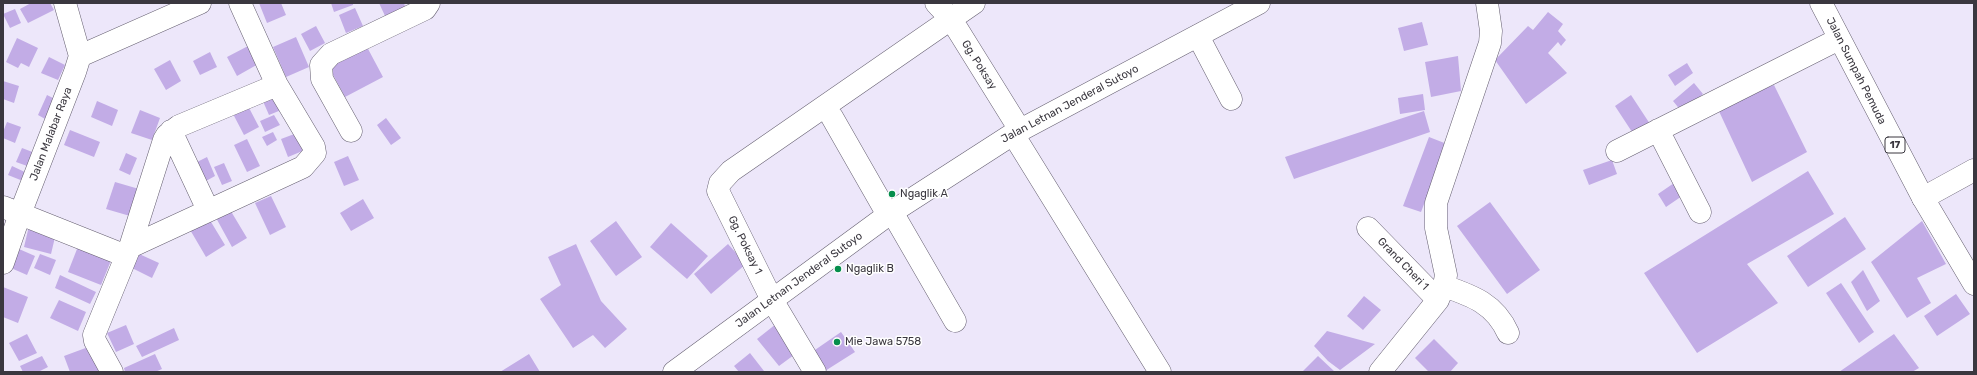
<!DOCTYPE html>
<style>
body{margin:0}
#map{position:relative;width:1977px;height:375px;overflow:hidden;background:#ede7fa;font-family:Rubik,sans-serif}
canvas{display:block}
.frame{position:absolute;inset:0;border:4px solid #3a373f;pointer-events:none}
</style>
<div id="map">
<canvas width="1977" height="375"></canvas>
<div class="frame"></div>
</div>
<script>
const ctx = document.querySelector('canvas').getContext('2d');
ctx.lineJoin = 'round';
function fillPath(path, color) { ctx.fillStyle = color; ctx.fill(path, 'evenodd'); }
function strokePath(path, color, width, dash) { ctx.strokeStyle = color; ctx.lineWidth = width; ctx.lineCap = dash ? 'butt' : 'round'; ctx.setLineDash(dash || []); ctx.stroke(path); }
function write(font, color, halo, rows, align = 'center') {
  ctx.font = font + ' Rubik,sans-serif'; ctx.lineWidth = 3; ctx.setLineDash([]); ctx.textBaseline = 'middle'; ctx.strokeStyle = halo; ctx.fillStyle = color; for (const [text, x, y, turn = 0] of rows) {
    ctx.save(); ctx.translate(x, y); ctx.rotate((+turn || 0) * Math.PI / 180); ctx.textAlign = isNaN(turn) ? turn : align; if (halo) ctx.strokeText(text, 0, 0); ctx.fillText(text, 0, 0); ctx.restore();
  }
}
const building = new Path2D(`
 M31 3H50L54 10 28 23 20 9Z
 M259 3H281L286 15 267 23Z
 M331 3H353V5L334 12Z
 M379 3H404L406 9 386 18Z
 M355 8 363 26 346 33 339 15Z
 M15 9 21 23 10 28 3 14Z
 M1548 12 1563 24 1558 31 1566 40 1561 46 1558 42 1548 53 1567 73 1526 104 1495 60 1528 26 1533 30Z
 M1422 22 1428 45 1404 51 1398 28Z
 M316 26 325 43 310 51 301 34Z
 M296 37 309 67 286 77 273 47Z
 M17 38 38 48 29 67 21 63 18 68 6 62Z
 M250 45 260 63 237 76 227 57Z
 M367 47 383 77 345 97 329 67Z
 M210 52 217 67 200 75 193 61Z
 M1458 56 1461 91 1431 97 1425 62Z
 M49 57 65 65 58 80 41 73Z
 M170 60 181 81 166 90 154 69Z
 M1687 63 1693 73 1675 86 1668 75Z
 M3 81 19 86 14 103 3 99Z
 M1694 83 1703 94 1682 112 1673 101Z
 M1774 85 1807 152 1752 182 1717 107Z
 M279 91 286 108 269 115 262 99Z
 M1423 94 1425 110 1400 114 1398 98Z
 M47 95 57 100 47 120 38 115Z
 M1631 95 1652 127 1636 138 1615 106Z
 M97 101 118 110 112 126 91 117Z
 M247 104 259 127 244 135 232 112Z
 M140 110 160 118 152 140 131 133Z
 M1424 111 1430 132 1294 179 1285 157Z
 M274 115 280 125 265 132 260 121Z
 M386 118 401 138 391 145 377 125Z
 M7 122 21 127 15 143 3 138V132Z
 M70 130 100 142 94 157 64 145Z
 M273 132 277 140 267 146 262 137Z
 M297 133 305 150 288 157 281 139Z
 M1429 137 1447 144 1421 212 1403 206Z
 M247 139 260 166 247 172 234 145Z
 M22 148 35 153 30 167 16 162Z
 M126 153 137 158 130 175 119 170Z
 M348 156 359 180 344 186 334 162Z
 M207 157 215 176 206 181 197 162Z
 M1612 160 1617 174 1589 185 1583 170Z
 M224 163 232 181 222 185 214 167Z
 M12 166 27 173 23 181 8 175Z
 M1808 171 1834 214 1747 264 1778 303 1697 353 1644 273Z
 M1677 181 1685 194 1666 207 1658 194Z
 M115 182 139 189 130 216 106 209Z
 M271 196 286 227 270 235 255 203Z
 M363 199 374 218 351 231 340 213Z
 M1490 202 1540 270 1507 294 1457 226Z
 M229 208 247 238 232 247 215 216Z
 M208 217 225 245 206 257 189 228Z
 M1845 217 1866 249 1808 287 1787 256Z
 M616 221 642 257 616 276 590 241Z
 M1922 221 1946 264 1917 278 1931 303 1907 318 1871 262Z
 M671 223 708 256 687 279 650 247Z
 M29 226 56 233 51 254 24 247Z
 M79 244 112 258 101 285 68 272Z
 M576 244 601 301 627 329 605 348 593 335 573 348 540 299 561 285 548 257Z
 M728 244 746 264 711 294 694 274Z
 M19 249 35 256 27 275 11 268Z
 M137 253 159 263 152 278 130 267Z
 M40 254 56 260 50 275 34 268Z
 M1863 270 1880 301 1867 311 1851 282Z
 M60 275 96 292 90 304 55 288Z
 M1841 283 1874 332 1859 343 1826 293Z
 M3 287 28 297 18 323 3 317Z
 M1956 294 1970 314 1937 336 1924 316Z
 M1364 296 1381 310 1363 330 1347 316Z
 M59 300 86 312 78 331 50 318Z
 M776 324 798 352 779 366 757 339Z
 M126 325 134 344 116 352 107 333Z
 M174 328 179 340 142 357 136 346Z
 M1327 331 1375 344 1340 370 1328 361 1314 346Z
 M841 332 855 352 825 371 812 352Z
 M27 334 37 353 19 361 9 343Z
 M1894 334 1919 368 1912 372H1839Z
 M1434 339 1458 363 1450 372H1429L1415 358Z
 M91 346 101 372H70L64 356Z
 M750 353 764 371 763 372H739L734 366Z
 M155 354 162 369 155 372H125L124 368Z
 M529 354 540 372H500Z
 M42 356 48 367 38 372H23L20 366Z
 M1318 356 1335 372H1302Z`);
const minor = new Path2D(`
 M936 3 951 19 1020 130
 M1198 36 1231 99
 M80 56 200 3
 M832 117 888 215
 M1658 130 1700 212
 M171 131 208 210
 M351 131 322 79 321 65 331 54 425 9 429 3
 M1013 134 1160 372
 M1617 151 1839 39
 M1923 198 1974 170
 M3 207 126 256
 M892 212 955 321
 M1368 228 1438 300
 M130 247 303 167 315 153 314 147 277 85 240 3
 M3 263 20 214 75 72 80 56 65 3
 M1444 286C1473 296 1495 304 1508 333
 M112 372 95 341 94 335 130 247 164 140 167 135 179 126 277 85
 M815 372 772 300 718 191 720 183 731 171 974 3
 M1380 372 1438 300 1444 286 1446 275 1436 228V203L1490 43 1491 31 1487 3`);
const major = new Path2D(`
 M674 372 892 212 1013 134 1259 3`);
const highway = new Path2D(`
 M1821 3 1923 198 1974 284`);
const markers = [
 [892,194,4,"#058e4c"],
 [838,269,4,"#058e4c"],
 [837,342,4,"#058e4c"]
];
const shields = [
 [1895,145,20]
];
const shieldNames = [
 ["17",1895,145]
];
const streetNames = [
 ["Gg. Poksay",979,65,58],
 ["Jalan Sumpah Pemuda",1856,71,63],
 ["Jalan Letnan Jenderal Sutoyo",1070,104,-28],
 ["Jalan Malabar Raya",51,134,-69],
 ["Gg. Poksay 1",745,245,64],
 ["Grand Cheri 1",1403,264,46],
 ["Jalan Letnan Jenderal Sutoyo",799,280,-36]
];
const poiNames = [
 ["Ngaglik A",900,194],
 ["Ngaglik B",846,269],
 ["Mie Jawa 5758",845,342]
];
fillPath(building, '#c2ace6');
strokePath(minor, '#655f70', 23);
strokePath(major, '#655f70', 23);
strokePath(highway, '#655f70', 23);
strokePath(minor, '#fff', 22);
strokePath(major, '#fff', 22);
strokePath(highway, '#fff', 22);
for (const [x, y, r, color] of markers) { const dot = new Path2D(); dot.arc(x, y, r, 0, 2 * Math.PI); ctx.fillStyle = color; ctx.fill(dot); strokePath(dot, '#fff', 1.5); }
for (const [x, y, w] of shields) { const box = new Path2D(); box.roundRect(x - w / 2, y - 8, w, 16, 3); ctx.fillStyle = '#fff'; ctx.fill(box); strokePath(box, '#3a373f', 1); }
write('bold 10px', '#3a373f', null, shieldNames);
write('11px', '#3a373f', '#fff', streetNames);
write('11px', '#3a373f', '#fff', poiNames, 'left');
</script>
